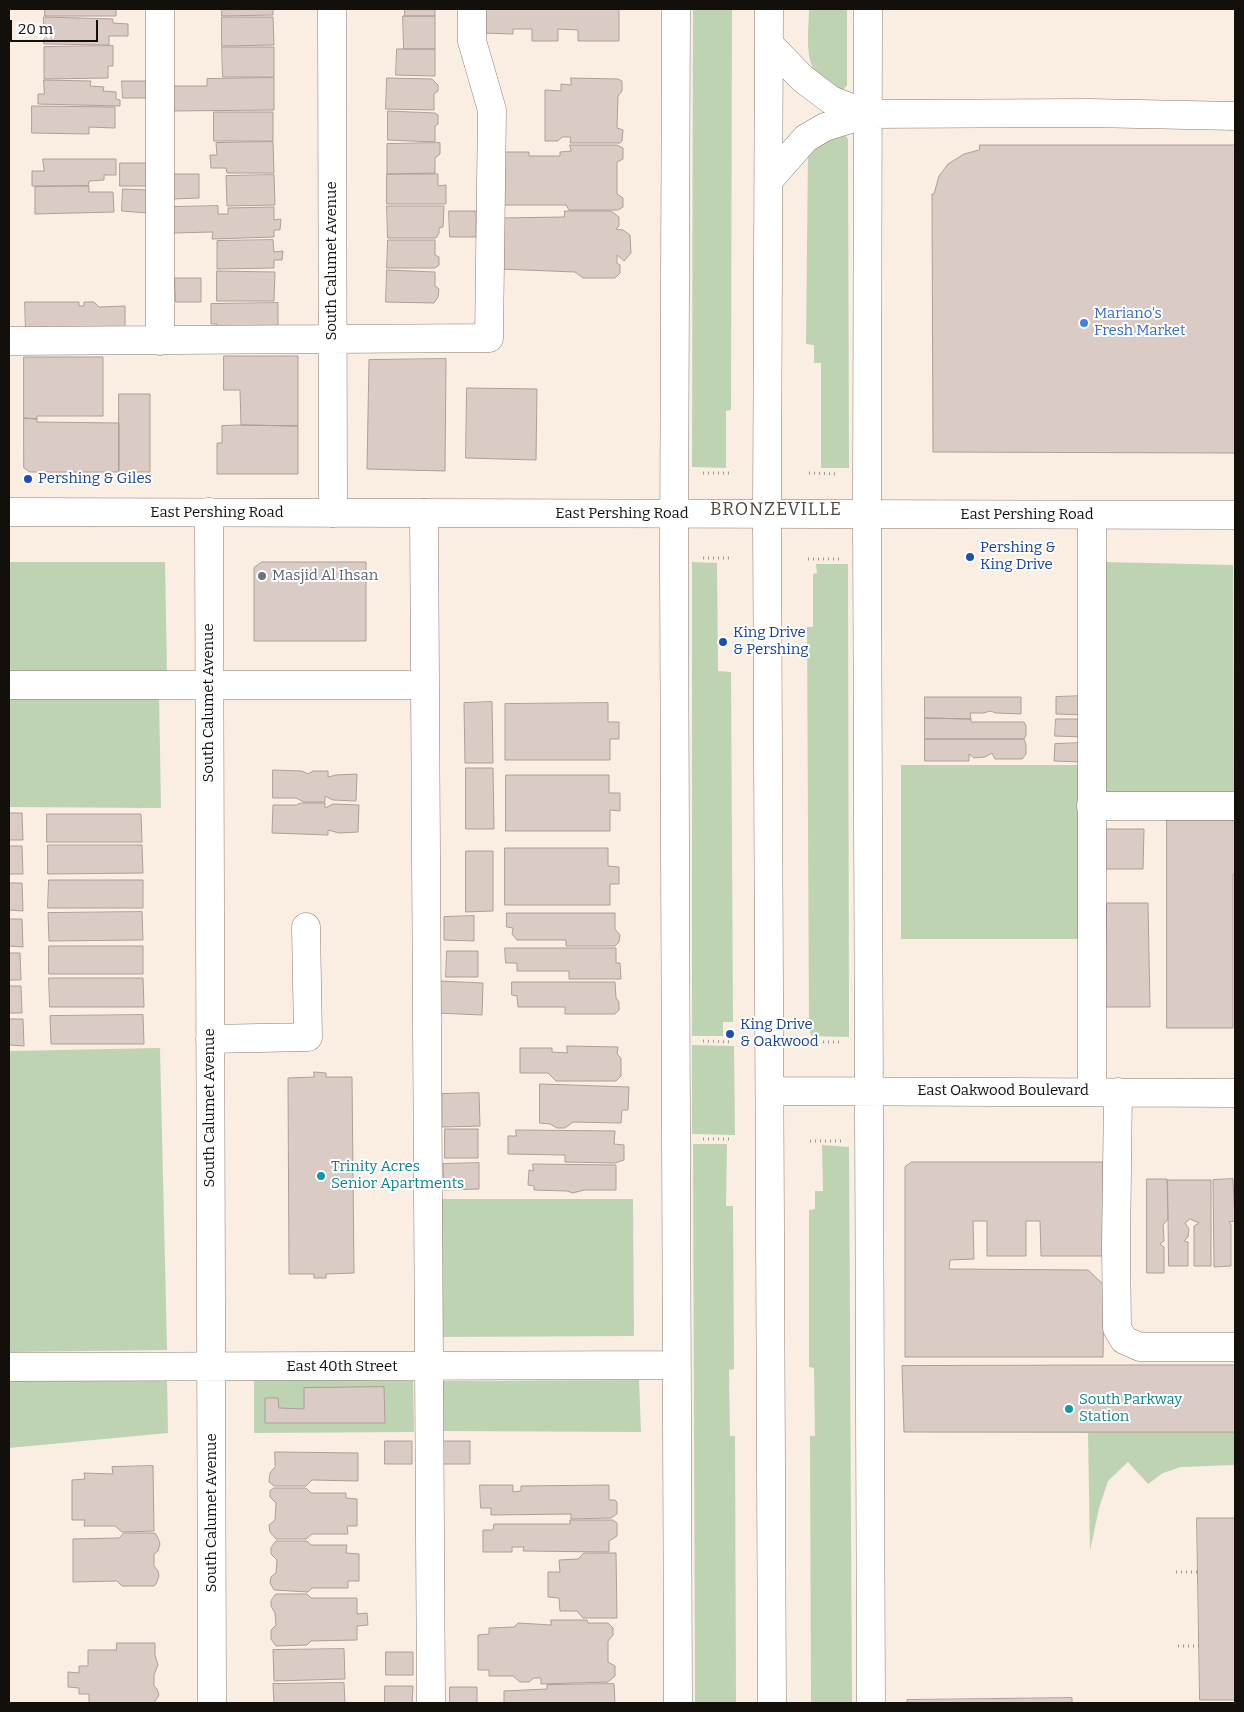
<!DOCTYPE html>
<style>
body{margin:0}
#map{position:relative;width:1244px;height:1712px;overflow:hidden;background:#faeee2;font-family:Bitter,serif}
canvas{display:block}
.frame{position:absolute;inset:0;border:10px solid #130f0b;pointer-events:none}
.scale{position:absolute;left:10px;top:20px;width:88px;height:22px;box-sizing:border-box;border:2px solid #130f0b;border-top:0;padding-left:6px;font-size:15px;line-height:18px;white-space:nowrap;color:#130f0b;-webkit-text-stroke:4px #fff;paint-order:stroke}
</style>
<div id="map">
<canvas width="1244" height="1712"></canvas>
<div class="frame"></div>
<div class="scale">20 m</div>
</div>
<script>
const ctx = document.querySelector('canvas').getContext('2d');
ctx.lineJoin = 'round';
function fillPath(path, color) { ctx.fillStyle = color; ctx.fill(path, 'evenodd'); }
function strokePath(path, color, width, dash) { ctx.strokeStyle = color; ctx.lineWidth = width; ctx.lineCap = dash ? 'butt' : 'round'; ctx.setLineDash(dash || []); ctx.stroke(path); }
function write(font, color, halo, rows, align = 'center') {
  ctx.font = font + ' Bitter,serif'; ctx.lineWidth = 4; ctx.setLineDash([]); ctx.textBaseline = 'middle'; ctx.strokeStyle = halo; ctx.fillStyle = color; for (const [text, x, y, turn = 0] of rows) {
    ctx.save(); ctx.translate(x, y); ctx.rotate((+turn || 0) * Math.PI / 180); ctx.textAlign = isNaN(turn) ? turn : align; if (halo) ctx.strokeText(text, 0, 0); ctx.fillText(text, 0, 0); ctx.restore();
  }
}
const green = new Path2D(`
 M693 9H732L731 410 726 411V468L692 467Z
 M809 9H847V85L844 89 838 90C832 86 820 81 816 74 804 56 809 29 809 9Z
 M842 134 845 135 848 139 849 468H821V363H814V345L806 344 808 151 810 147Z
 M9 562H165L167 676 9 675Z
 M692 562 717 563 718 671 731 672 733 1022H723V1036H692Z
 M1105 562 1233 565 1234 795 1104 792Z
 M816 564H848L849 1037 811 1036 809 1026 807 627H813V574L817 573Z
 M9 694H159L161 808 9 807Z
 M901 765H1085L1083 939H901Z
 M692 1045 734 1046 735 1135 692 1134Z
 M160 1048 167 1350 9 1352V1051Z
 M693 1144H727L726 1206H733L734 1369 729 1370 730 1436H735L736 1703H695Z
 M822 1145 849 1147 852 1703H811L810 1436H815L814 1368 809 1367V1210L815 1209V1191H823Z
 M441 1199H633L634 1336 442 1337Z
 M1235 1365V1465L1181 1467 1163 1473 1148 1484 1128 1462 1108 1481 1099 1508 1090 1551 1088 1433 904 1432 902 1366Z
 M9 1379H167L168 1433 9 1448Z
 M254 1379 413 1381 414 1432 254 1433Z
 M639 1380 641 1432 442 1431 441 1381Z`);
const building = new Path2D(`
 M45 9H116V16H45Z
 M222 9H273V15L222 16Z
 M405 9H435V16H405Z
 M481 9H619V41H578V30L558 29V41H532V29H513V34L481 33Z
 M403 16H435V49H404Z
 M44 17 113 19V23L128 24V36H109V45L44 44Z
 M222 17H273L274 45 222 46Z
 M113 46V66H108V78L44 79V47Z
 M222 47H274V77H223Z
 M397 49H435V76L396 75Z
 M274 78V110L171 111V86H207V79Z
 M387 78 432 79 438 85V91L434 94V110L386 109Z
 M571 78 618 79 622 81V91L618 96 617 128 623 130 622 141 620 143H570L571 137H562L558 141H545V90L561 91V84L571 85Z
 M44 80 91 81 90 86 104 87 103 91 116 92V99L120 100V106L38 104V94H44Z
 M122 81H148L149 98H123Z
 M32 106 115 107V128L89 127V134L32 133Z
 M388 111 435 113 438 115V124L435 126V142L388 140Z
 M214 112H273V141H214Z
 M273 142 274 173H227L226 168H211L210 155H217L216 143Z
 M440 143V154L435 158V173L387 174V144Z
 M570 145H617L623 148V159L617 162V194L623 198V207L618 210H569L566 205H498L499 152H529V156H560V152L571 151Z
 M980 145H1235V453L933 452 932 194H934L939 176 948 164 964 154 979 150Z
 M43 159H116V175H104V180L89 181 88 186H32V171H44Z
 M120 163H149V186H120Z
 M173 174H199V198L173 199Z
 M387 174H438V186L446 185V204H387Z
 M274 175 275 205 227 206 226 176Z
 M89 186V192H113L114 212 35 214V187Z
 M123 189 147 190V213L122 211Z
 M218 206V214H228V208L274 207V220L281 219 280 230H274V237L212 239 213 232 173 233V207Z
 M387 206H444L443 227 439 228V233L436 238H388Z
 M449 211H476V237H450Z
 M565 211H611L619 217V226L616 229 623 230 630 235 631 253 624 261 617 255V263L620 265V273L615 278H583L575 272 500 269V218L564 217Z
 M273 240 274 252 283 251 282 260H274V268L217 269V241Z
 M388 240H435V255L439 257V265L435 268H387Z
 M387 270 435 272V286L439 289 438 297 434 303 386 302Z
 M217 271 275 272 274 301H217Z
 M175 278H201V302H176Z
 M25 302H79V306H84V302H94L99 307 125 306V332H26Z
 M278 303V332H217V324H211V304Z
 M224 356H298V426L241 425 240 390H224Z
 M24 357H103V416H37V419L24 418Z
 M446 359 445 471 367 469 369 360Z
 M467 388 537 389 536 460 466 458Z
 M119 394H150V472H119Z
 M24 418 37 419V422L119 423V472H30L24 468Z
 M241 425 298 426V474H217V443H222V426Z
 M262 562H366V641H254V568Z
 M1084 696 1083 715 1056 714V697Z
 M925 697H1021V714L996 713 990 711 984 713H970L971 719 925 718Z
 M492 702 493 763H465L464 703Z
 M608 703V722H619V739H610V760H505V704Z
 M925 718 971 719V722H1024L1026 726V735L1024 739H925Z
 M1056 719H1083V737L1055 736Z
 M925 739H1024L1026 744V754L1022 759H995L992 753 985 757 974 758 969 754V761H925Z
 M1082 743V762L1054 761 1055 744Z
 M466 768H493L494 829H466Z
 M273 770 302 771 308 774 313 771H328V777L336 775 357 774 356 801 333 800 325 796V802H304L296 798H273Z
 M506 775H609V793H620V811L610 810V831H506Z
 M301 803H325V808L333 804 359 805 358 832 339 833 328 830V835L272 833 273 805H296Z
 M9 813H22L23 840H9Z
 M47 814H141L142 842H47Z
 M1167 820H1235V874H1233V1028H1167Z
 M1104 829H1144L1143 869H1104Z
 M48 845H142L143 873 48 874Z
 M9 846H22L23 874H9Z
 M505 848H608V866L619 867V884H610V905H505Z
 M466 851H493V911L466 912Z
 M49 880H143V908H48Z
 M9 883H22L23 911 9 910Z
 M1107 903H1148L1150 1007H1106Z
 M142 912 143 940 49 941 48 913Z
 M507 913H615V929L620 935 619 942 615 946H566V940H517L512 934 513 928 507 927Z
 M474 916V941L444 940V917Z
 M9 919H22L23 947 9 946Z
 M49 946H143V974H49Z
 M505 948H616V963H620L621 979H569V971H517V963H506Z
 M447 951H478V977H446Z
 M9 953H20L21 980H9Z
 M49 978H143L144 1007H50Z
 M439 981 483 983 482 1015 438 1013Z
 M512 982H615L616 998 619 1002V1010L615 1014H565V1007H518L517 996 512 995Z
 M9 986H21L22 1013H9Z
 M143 1015 144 1044H51L50 1016Z
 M9 1019H23L24 1046 9 1045Z
 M567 1046 618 1047 617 1054 621 1058V1076L616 1081H556L548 1073H520V1048H552V1052L567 1053Z
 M314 1072 326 1073V1077H352L354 1273 326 1274V1278H314V1274H289L288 1078 314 1077Z
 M540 1084 629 1087 628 1110H622L621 1123 573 1122 565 1128H557L550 1124 540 1123Z
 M479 1093 480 1126 442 1127V1094Z
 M445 1129H478V1158H445Z
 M516 1130 615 1131 614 1144 624 1145V1160L615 1163 565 1162V1155L508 1154V1136H516Z
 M912 1162H1103V1256H1041L1040 1221H1026V1256H987V1221H973L974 1259 950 1260 949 1269 1088 1270 1104 1285 1103 1357H905V1167Z
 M479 1163V1189L444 1190 443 1164Z
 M533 1164 616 1165V1190H584L573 1193 567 1191 534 1190V1186L528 1185 529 1170 533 1171Z
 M1147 1179H1167L1168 1219 1163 1225 1164 1241 1160 1244 1164 1247V1273H1147Z
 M1233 1179 1235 1221 1229 1222 1231 1224V1266L1214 1267 1213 1180Z
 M1168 1180H1211V1266H1194V1226L1199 1223 1190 1219 1185 1223 1189 1229 1188 1237 1184 1241 1188 1242V1266H1169Z
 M1111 1365H1235V1432H904L902 1366Z
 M384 1387 385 1423H265V1398H278L279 1408 304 1409V1388Z
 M385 1441H412V1464H385Z
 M443 1441H470V1464H443Z
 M275 1452 358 1453V1481L312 1480 306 1486H274L269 1482 270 1473 275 1467Z
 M153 1466 154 1531 122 1532 115 1526H84L85 1520H72V1480L85 1479 84 1473 113 1474 112 1467Z
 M480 1485H513V1492L521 1491V1486L609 1485V1500H615L617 1502V1514L611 1518 571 1519V1514L491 1515V1508H481Z
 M274 1488H306L311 1493H346V1498L357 1499V1526H347L348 1534H312L306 1539H276L270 1532 269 1525 275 1520 276 1503 270 1497V1491Z
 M1197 1518H1235V1700H1200Z
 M570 1520H613L617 1523V1536L609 1541V1552L523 1551 524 1547H512V1552H483V1530H493L494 1524H570Z
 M124 1533H155L158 1538 160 1544 158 1551 154 1554V1566L158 1571 159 1576 156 1584 154 1586H122L117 1581 73 1582V1539L119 1538Z
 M276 1541H307L311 1545H347L346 1553 359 1554V1581H348V1588H312L308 1592 274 1590 270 1583 271 1577 276 1573 277 1560 271 1554V1548Z
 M584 1553H616L617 1618H583L577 1611H560L559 1598 548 1597V1572H560L559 1560 578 1559Z
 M276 1594H307L311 1598H357V1614L367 1613 368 1625 357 1626V1640L311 1641 307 1645 276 1646 271 1639V1630L276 1625 275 1613 271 1606V1601Z
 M551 1620H587L588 1623H608L613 1628V1635L608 1641V1662L615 1666V1676L608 1682 541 1684V1678H534L529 1682H520L513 1676H489V1670H478V1635L489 1634V1628L514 1627 518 1623 551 1625Z
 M117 1643H155V1655L158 1665 154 1675V1686L157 1689 159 1695 154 1703H89V1694H79V1688L68 1687V1672L79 1673V1666H88V1650H116Z
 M344 1649 345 1679 274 1681 273 1650Z
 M386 1652H413V1675H386Z
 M344 1683 345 1703H274L273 1684Z
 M614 1684 615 1703H504V1691L547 1689V1685Z
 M385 1686H413L412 1703H385Z
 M450 1687H477V1703H450Z
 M1072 1698V1703H907V1700Z`);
const path = new Path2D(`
 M703 473H732
 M809 473 838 474
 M703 558H729
 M808 559H840
 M703 1041 733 1042
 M813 1042H840
 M703 1139H733
 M810 1141H842
 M1176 1572H1197
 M1178 1646H1199`);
const minor = new Path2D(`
 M332 9 333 513
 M676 9 674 559 678 1703
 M769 9 767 514 772 1703
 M868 9 867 515 871 1703
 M769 44 803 79 831 100 867 114
 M769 180 806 138 825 127 867 114 1090 113 1235 116
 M9 341 489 338 492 110 472 41V9
 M160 341V9
 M209 512 212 1703
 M424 513 431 1703
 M1092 515V1092
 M9 685H424
 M1091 806H1235
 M210 1039 308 1037 306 927
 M770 1091 1235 1093
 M1118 1092 1116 1247 1117 1328 1124 1340 1140 1347H1235
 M9 1367 676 1365`);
const major = new Path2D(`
 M9 512 1235 515`);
const markers = [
 [1084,323,5,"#3f7fe0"],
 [28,479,5,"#1a4fb4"],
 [970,557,5,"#1a4fb4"],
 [262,576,5,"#6b7280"],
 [723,642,5,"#1a4fb4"],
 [730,1034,5,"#1a4fb4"],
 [321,1176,5,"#0f9aa8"],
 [1069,1409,5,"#0f9aa8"]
];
const streetNames = [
 ["South Calumet Avenue",332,261,-90],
 ["East Pershing Road",217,513],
 ["East Pershing Road",622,514],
 ["East Pershing Road",1027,515],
 ["South Calumet Avenue",209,703,-90],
 ["East Oakwood Boulevard",1003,1091],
 ["South Calumet Avenue",210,1108,-90],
 ["East 40th Street",342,1367],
 ["South Calumet Avenue",212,1513,-90]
];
const shopNames = [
 ["Mariano's",1094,314],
 ["Fresh Market",1094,331]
];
const transitNames = [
 ["Pershing & Giles",38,479],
 ["Pershing &",980,548],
 ["King Drive",980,565],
 ["King Drive",733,633],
 ["& Pershing",733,650],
 ["King Drive",740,1025],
 ["& Oakwood",740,1042]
];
const worshipNames = [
 ["Masjid Al Ihsan",272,576]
];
const cultureNames = [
 ["Trinity Acres",331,1167],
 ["Senior Apartments",331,1184],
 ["South Parkway",1079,1400],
 ["Station",1079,1417]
];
const quarterNames = [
 ["BRONZEVILLE",776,510]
];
fillPath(green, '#bed3b2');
fillPath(building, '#dbcbc5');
strokePath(building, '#ad9e97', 1);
strokePath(minor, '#867b70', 29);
strokePath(major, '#867b70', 29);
strokePath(path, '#a0978e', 3, [1, 4]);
strokePath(minor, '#fff', 28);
strokePath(major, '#fff', 28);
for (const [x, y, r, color] of markers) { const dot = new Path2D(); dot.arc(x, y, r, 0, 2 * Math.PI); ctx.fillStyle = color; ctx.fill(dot); strokePath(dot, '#fff', 2); }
write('15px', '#130f0b', '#fff', streetNames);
write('15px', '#366cbe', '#fff', shopNames, 'left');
write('15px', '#164399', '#fff', transitNames, 'left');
write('15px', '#5b616d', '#fff', worshipNames, 'left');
write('15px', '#0d838f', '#fff', cultureNames, 'left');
ctx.letterSpacing = '1px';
write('18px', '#51473d', '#fff', quarterNames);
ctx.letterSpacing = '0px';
</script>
